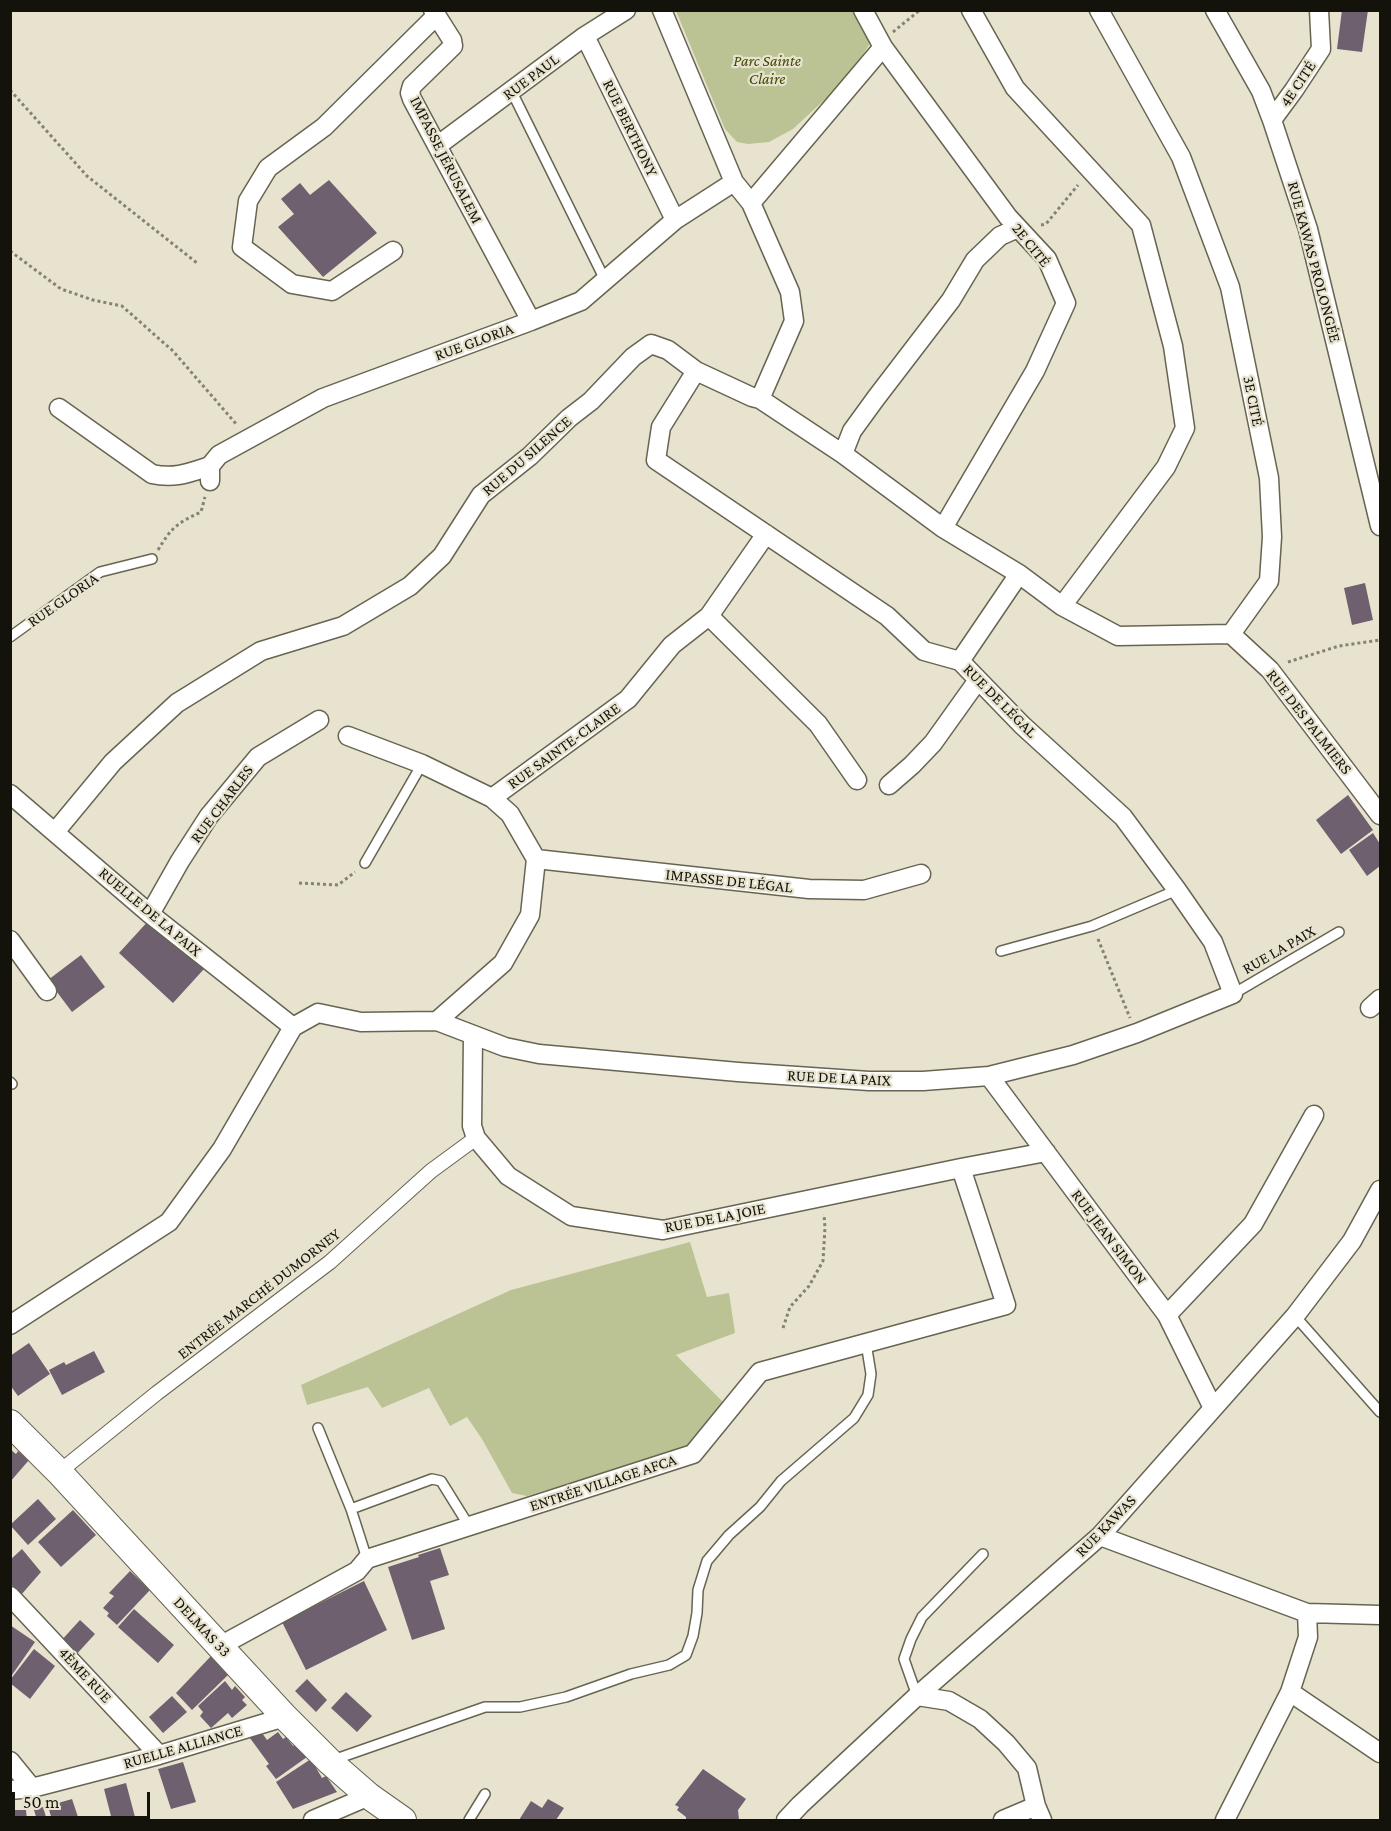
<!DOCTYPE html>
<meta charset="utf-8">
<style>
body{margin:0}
#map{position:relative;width:1391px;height:1831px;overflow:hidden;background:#e8e3cf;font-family:"Crimson Pro",serif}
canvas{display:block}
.frame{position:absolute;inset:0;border:12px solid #13120b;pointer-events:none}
.scale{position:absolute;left:12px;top:1792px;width:138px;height:27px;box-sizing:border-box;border:3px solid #13120b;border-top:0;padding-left:8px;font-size:18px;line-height:21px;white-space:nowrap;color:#13120b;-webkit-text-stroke:4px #e8e3cf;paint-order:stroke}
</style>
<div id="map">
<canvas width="1391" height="1831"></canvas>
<div class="frame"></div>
<div class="scale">50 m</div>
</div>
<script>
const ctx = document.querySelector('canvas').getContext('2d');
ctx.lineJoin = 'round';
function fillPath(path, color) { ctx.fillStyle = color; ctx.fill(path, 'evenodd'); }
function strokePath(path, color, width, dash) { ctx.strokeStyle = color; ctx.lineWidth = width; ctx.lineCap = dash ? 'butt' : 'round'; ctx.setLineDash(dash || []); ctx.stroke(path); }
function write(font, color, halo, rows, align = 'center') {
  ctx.font = font + ' "Crimson Pro",serif'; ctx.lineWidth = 4.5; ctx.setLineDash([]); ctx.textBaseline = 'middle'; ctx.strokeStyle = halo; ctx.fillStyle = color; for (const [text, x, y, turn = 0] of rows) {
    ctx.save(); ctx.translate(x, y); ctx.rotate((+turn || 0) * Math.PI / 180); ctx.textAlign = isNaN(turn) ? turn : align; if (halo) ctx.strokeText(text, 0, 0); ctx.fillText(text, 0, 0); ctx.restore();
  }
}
const green = new Path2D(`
 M676 11H854L871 42 846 80 793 129 769 142 748 144 737 142 725 129Z
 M690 1242 707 1297 729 1293 735 1333 676 1355 724 1403 687 1448 527 1496 512 1493 482 1439 467 1417 450 1426 429 1388 382 1408 368 1387 307 1405 301 1385 511 1290Z`);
const building = new Path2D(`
 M1342 10H1368L1362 52 1337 49Z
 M329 180 377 233 323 277 278 227 294 214 281 199 300 183 310 195Z
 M1365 583 1373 620 1352 625 1344 588Z
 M1348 795 1373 830 1341 854 1316 820Z
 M1373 833 1380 844V866L1367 876 1349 850Z
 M150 919 204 969 173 1003 119 953Z
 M81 955 105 987 72 1012 48 980Z
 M29 1343 50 1374 18 1396 10 1385V1356Z
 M94 1351 105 1372 62 1395 49 1370 64 1362 66 1365Z
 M10 1449 16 1454 18 1451 29 1460 10 1482Z
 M38 1499 56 1519 28 1545 10 1525Z
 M73 1510 96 1535 61 1567 38 1542Z
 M440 1548 449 1575 430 1581 445 1629 412 1640 388 1567 419 1557 418 1555Z
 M22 1549 41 1572 21 1595 10 1583V1560Z
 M130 1571 150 1590 117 1625 107 1616 109 1613 103 1608 114 1596 109 1593Z
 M364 1581 387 1630 306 1670 282 1622Z
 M134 1609 174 1645 158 1663 118 1627Z
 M80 1620 95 1634 74 1657 59 1643Z
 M10 1625 35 1642 12 1675 10 1673Z
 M34 1649 55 1666 30 1699 10 1683V1680Z
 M211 1656 228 1675 192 1710 176 1693Z
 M307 1679 327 1700 316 1712 295 1691Z
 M225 1681 232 1690 235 1686 245 1697 242 1700 247 1705 232 1718 228 1713 211 1728 200 1716 203 1712 198 1706Z
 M346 1692 372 1716 357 1732 331 1708Z
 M172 1696 187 1712 163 1733 149 1717Z
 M257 1726 267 1740 278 1732 283 1739 286 1737 293 1746 297 1743 307 1757 276 1779 266 1766 269 1764 247 1734Z
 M311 1759 322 1778 326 1776 337 1792 293 1809 276 1782Z
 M183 1762 196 1802 171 1809 158 1769Z
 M703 1769 746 1799 738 1810 739 1820H686V1817L677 1810 679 1807 675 1805Z
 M126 1783 135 1817 123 1820H112L104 1789Z
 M72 1799 79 1820H52L48 1806Z
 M548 1799 564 1808 556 1820H519L531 1801 542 1808Z
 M43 1807 47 1820H37L34 1810Z
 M10 1810H26L27 1820H10Z`);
const path = new Path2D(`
 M893 32 920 10
 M10 90 87 176 197 263
 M1041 225 1046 224 1078 185
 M10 251 61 289 93 300 122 306 173 351 237 425
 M158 550C171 528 177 523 201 512L205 497
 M1288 662 1339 646 1380 640
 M299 883 338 885 355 872
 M1098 939 1130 1018
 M783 1328 790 1307 809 1286 823 1261 825 1228 824 1214`);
const service = new Path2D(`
 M512 92 605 280
 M10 637 100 572 152 559
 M365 863 422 764
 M1001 951 1092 926 1177 890
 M1233 994 1339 932
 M10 1082 12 1084
 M1295 1316 1380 1412
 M318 1428 351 1509 367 1559
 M351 1509 432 1479 441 1481 469 1526
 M917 1696 904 1659 911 1639 922 1617 983 1554
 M333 1760 485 1707H520L566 1697 631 1674 669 1665 686 1655 693 1636 697 1613 698 1590 707 1561 729 1535 760 1507 781 1481 854 1418 868 1395 871 1374 866 1343
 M469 1820 485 1794`);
const pedestrian = new Path2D(`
 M59 1472 157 1393 330 1262 431 1171 476 1138`);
const minor = new Path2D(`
 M433 10 452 40 453 46 412 86 410 93 412 99 531 321
 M662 10 734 182 751 203 790 292 794 321 760 399
 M863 10 883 47 1008 217 1047 259 1066 303 1035 371 943 528
 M971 10 1015 88 1141 225 1173 346 1185 428 1166 467 1062 606
 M1215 10 1261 91 1272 120 1308 229 1380 526
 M585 36 675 220
 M1272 120 1294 90 1321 49 1319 10
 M437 146 585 36 626 10
 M751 203 883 47
 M393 251 332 291 292 284 242 247 248 201 268 168 324 127 436 16
 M59 408 152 474C174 479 189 473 210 466
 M843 454 852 431 876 398 951 300 975 260 1000 236 1018 228
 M210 481V466L219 455 323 398 531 321 581 301 675 220 734 182
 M709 616 818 724 857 780
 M1231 634 1270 670 1380 815
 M960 661 1019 574
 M348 736 422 764 492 798
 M889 785 912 765 933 743 978 680
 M10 794 150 914 293 1027
 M55 832 113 762 177 703 261 651 343 626 410 586 442 556 481 495 530 456 569 418 591 401 633 357 651 344 668 350 696 371 752 397 760 399 843 454 943 528 1019 574 1062 606 1118 636 1231 634 1269 581 1272 537 1269 478 1230 287 1181 157 1099 10
 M536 859 809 889 864 890 921 874
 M150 914 180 861 209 816 258 757 319 720
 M10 940 47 991
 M1370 1008 1380 999
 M437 1021 505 1047 539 1054 738 1072 869 1081H923L989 1076 1073 1055 1137 1033 1233 994 1213 942 1177 890 1123 817 1022 725 960 661 924 651 887 616 656 460 661 427 696 371
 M293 1027 318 1013 361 1022 437 1021 503 963 530 915 536 859 510 814 492 798 628 699 672 645 709 616 766 534
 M473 1036 472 1126 476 1138 508 1176 571 1216 663 1230 961 1168 1046 1152
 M989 1076 1167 1315 1213 1408
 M1167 1315 1253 1224 1314 1115
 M10 1325 169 1222 222 1149 293 1027
 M1100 1536 1307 1613 1380 1615
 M10 1596 159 1755
 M220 1646 357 1571 367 1559 693 1454 760 1372 1006 1305 961 1168
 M1290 1692 1380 1753
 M917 1696 949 1701 980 1719 1006 1743 1027 1768 1036 1806 1042 1820
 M10 1761 32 1788
 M10 1790 32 1788 159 1755 285 1717
 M313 1820 369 1796
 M786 1820 800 1805 917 1696 1100 1536 1295 1316 1352 1241 1380 1190
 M1003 1820 1036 1806
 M1225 1820 1290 1692 1308 1637 1307 1613`);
const secondary = new Path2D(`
 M10 1423 59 1472 285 1717 330 1762 369 1796 403 1820`);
const parkNames = [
 ["Parc Sainte",767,61],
 ["Claire",767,79]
];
const streetNames = [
 ["RUE PAUL",531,77,-37],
 ["4E CITÉ",1298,84,-56],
 ["RUE BERTHONY",630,128,64],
 ["IMPASSE JÉRUSALEM",446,160,63],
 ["2E CITÉ",1031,245,51],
 ["RUE KAWAS PROLONGÉE",1314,262,75],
 ["RUE GLORIA",474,342,-20],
 ["3E CITÉ",1253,401,79],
 ["RUE DU SILENCE",527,456,-41],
 ["RUE GLORIA",63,600,-35],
 ["RUE DE LÉGAL",1000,701,45],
 ["RUE DES PALMIERS",1309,722,52],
 ["RUE SAINTE-CLAIRE",564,746,-36],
 ["RUE CHARLES",222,804,-53],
 ["IMPASSE DE LÉGAL",729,881,6],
 ["RUELLE DE LA PAIX",150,912,40],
 ["RUE LA PAIX",1279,950,-30],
 ["RUE DE LA PAIX",839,1078,3],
 ["RUE DE LA JOIE",715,1218,-11],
 ["RUE JEAN SIMON",1109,1237,53],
 ["ENTRÉE MARCHÉ DUMORNEY",259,1294,-38],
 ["ENTRÉE VILLAGE AFCA",603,1483,-18],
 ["RUE KAWAS",1106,1526,-46],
 ["DELMAS 33",202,1627,47],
 ["4ÈME RUE",85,1675,47],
 ["RUELLE ALLIANCE",183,1747,-16]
];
fillPath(green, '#bbc395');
fillPath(building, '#6e606e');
strokePath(service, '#676451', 12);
strokePath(pedestrian, '#676451', 16);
strokePath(minor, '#676451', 21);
strokePath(secondary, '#676451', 28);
strokePath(path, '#858274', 3, [3, 3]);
strokePath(service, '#fff', 9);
strokePath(pedestrian, '#fff', 14);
strokePath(minor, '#fff', 18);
strokePath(secondary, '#fff', 26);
write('italic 16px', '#424805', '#e8e3cf', parkNames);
write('16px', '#13120b', '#e8e3cf', streetNames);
</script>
